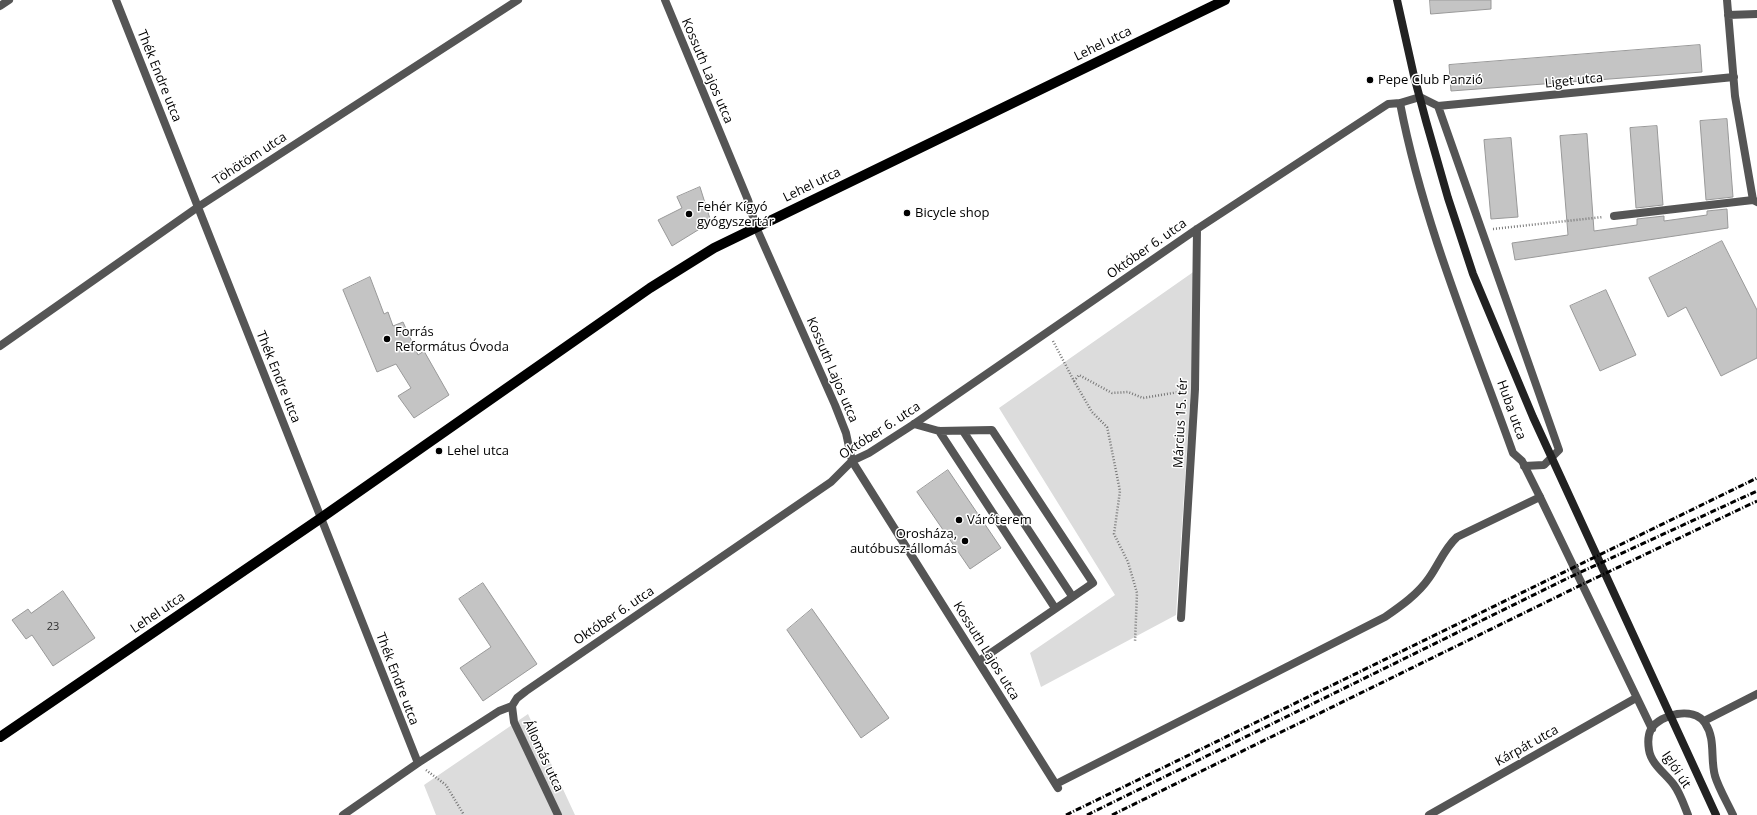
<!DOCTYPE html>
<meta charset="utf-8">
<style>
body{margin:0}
canvas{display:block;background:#fff}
</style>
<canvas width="1757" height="815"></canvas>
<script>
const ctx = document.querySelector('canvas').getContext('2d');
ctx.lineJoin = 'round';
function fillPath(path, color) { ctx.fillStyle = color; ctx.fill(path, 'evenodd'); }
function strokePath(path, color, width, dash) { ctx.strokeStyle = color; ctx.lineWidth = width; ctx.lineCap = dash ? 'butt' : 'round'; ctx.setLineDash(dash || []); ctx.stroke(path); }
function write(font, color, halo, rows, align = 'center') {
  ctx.font = font + ' "Open Sans",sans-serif'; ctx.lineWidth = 3; ctx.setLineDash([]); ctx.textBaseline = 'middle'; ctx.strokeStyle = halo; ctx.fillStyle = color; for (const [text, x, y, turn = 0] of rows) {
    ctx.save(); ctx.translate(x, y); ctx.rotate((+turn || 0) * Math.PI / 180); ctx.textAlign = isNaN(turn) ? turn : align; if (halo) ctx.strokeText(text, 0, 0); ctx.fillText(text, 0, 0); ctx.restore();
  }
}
const green = new Path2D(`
 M1199 268 1176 615 1041 687 1030 653 1115 595 999 408Z
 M528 714 575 815H436L424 785Z`);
const building = new Path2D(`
 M1430 0H1491V9L1431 14Z
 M1700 45 1702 72 1451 91 1449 65Z
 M1727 119 1733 197 1706 200 1700 121Z
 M1657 126 1663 205 1636 208 1630 128Z
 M1587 134 1594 231 1637 225V219L1664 216V221L1707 215V211L1727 209 1728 228 1515 260 1512 243 1568 235 1560 136Z
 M1511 138 1518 217 1491 219 1484 140Z
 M700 187 711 222 672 246 658 220 682 208 677 197Z
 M1722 241 1757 310V358L1721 376 1686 307 1668 317 1649 278Z
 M370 277 384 314 388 312 393 326 403 322 418 355 424 351 449 395 414 418 398 396 411 388 396 364 377 372 343 290Z
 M1606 290 1636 355 1600 371 1570 306Z
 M948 470 1001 548 970 569 917 492Z
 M483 583 537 664 483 701 460 668 491 647 459 599Z
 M63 591 95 638 53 666 32 635 26 639 12 620 28 609 31 613Z
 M812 609 889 718 861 738 787 630Z`);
const path = new Path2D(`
 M1493 229 1603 217
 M1053 341 1074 381 1079 375 1112 393 1128 392 1143 398 1185 391
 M1074 381 1092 412 1107 427 1110 441 1120 491 1114 534 1128 562 1137 593 1135 642
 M426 770 446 785 464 815`);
const lane = new Path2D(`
 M914 424 939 431 992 430 1093 583 979 661
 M939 431 1055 608
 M963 431 1072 596
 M1056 784 1385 617C1401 606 1418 594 1429 578 1439 564 1444 549 1457 537L1540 497`);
const street = new Path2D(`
 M116 0 418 763
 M665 0 748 200 756 227 835 405 846 433 852 461 1058 788
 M1727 0 1735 96 1753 200 1757 202
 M0 6 9 0
 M1728 15 1757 14
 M1400 103C1423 223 1472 339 1513 453L1522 461 1540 497 1652 729
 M1438 106 1559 450 1544 465 1524 466
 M1614 216 1753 200
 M0 346 198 207 518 0
 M1181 618 1195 389 1197 229
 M512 706 514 722 558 815
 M1704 721 1757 694
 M343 815 418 763 499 711 512 706 517 698 526 691 831 482 852 461 869 453 914 424 1197 229 1388 104 1400 103 1420 97 1438 106 1734 77
 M1429 815 1636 698
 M1688 815C1684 805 1680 793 1674 785 1666 774 1651 764 1649 750 1648 744 1648 735 1651 729 1661 714 1693 706 1705 723 1716 739 1710 758 1715 776 1719 789 1727 802 1733 815`);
const secondary = new Path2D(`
 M1397 0 1414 76 1426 121 1448 198 1473 274 1533 417 1716 815`);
const primary = new Path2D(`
 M0 737 321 518 650 288 714 248 1225 0`);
const rail = new Path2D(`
 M1066 815 1757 478
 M1087 815 1568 578 1757 491
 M1112 815 1581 585 1757 501`);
const markers = [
 [1370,80,4,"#000"],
 [907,213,4,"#000"],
 [689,214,4,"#000"],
 [387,339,4,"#000"],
 [439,451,4,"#000"],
 [959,520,4,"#000"],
 [965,541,4,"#000"]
];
const numberNames = [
 ["23",53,627]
];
const streetNames = [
 ["Lehel utca",1103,44,-26],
 ["Kossuth Lajos utca",707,71,67],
 ["Thék Endre utca",159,76,68],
 ["Liget utca",1574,81,-6],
 ["Töhötöm utca",250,159,-33],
 ["Lehel utca",812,185,-26],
 ["Október 6. utca",1147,249,-35],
 ["Kossuth Lajos utca",832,370,67],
 ["Thék Endre utca",278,377,68],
 ["Huba utca",1511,410,70],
 ["Március 15. tér",1181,423,-87],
 ["Október 6. utca",880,431,-33],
 ["Lehel utca",158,613,-34],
 ["Október 6. utca",614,616,-34],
 ["Kossuth Lajos utca",986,651,58],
 ["Thék Endre utca",397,679,69],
 ["Kárpát utca",1527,746,-29],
 ["Állomás utca",543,756,65],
 ["Iglói út",1676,770,56]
];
const poiNames = [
 ["Pepe Club Panzió",1378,80],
 ["Fehér Kígyó",697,207],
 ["gyógyszertár",697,222],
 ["Bicycle shop",915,213],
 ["Forrás",395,332],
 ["Református Óvoda",395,347],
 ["Lehel utca",447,451],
 ["Váróterem",967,520],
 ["Orosháza,",957,534,"right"],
 ["autóbusz-állomás",957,549,"right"]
];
fillPath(green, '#dcdcdc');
fillPath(building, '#c4c4c4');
strokePath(building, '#999', 1);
strokePath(path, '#777', 2.5, [1, 2]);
strokePath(lane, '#555', 8);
strokePath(street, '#555', 8);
strokePath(secondary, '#222', 8);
strokePath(primary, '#000', 10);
strokePath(rail, '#000', 3, [6, 2, 1, 2]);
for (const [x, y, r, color] of markers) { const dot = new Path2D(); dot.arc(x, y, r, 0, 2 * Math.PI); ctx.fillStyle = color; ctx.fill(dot); strokePath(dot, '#fff', 1.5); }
write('11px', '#313131', null, numberNames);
write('13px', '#000', '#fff', streetNames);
write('13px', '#000', '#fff', poiNames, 'left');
</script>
